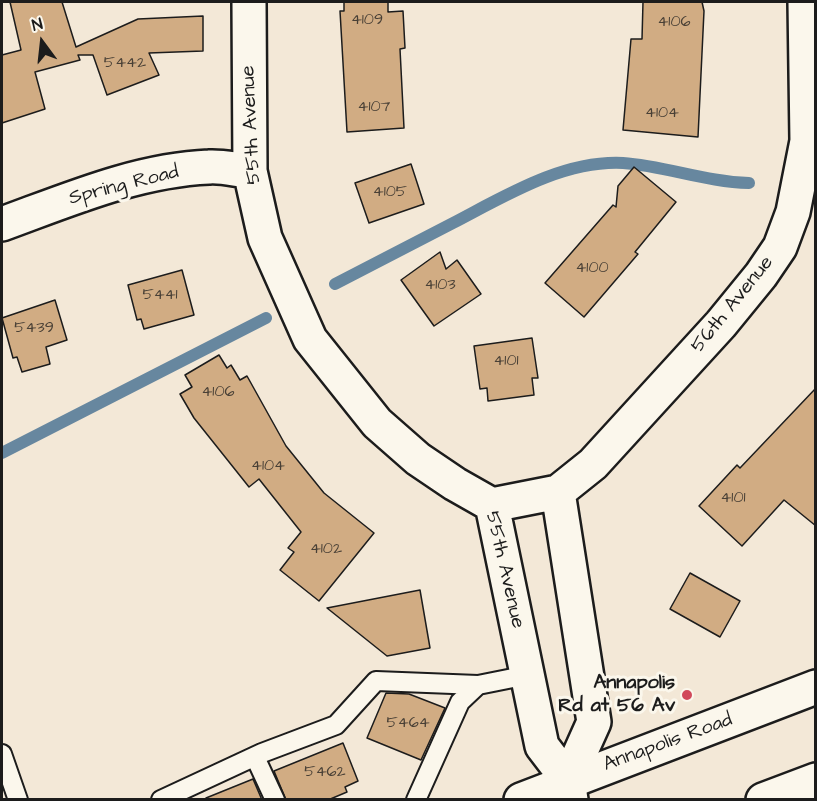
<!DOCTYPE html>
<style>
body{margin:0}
#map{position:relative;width:817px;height:801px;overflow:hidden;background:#f3e8d7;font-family:"Architects Daughter",sans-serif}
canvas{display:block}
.frame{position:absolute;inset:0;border:3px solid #1c1c1c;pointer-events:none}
.north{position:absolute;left:12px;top:12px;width:60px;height:60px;-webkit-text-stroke:4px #fbf7ec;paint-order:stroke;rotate:345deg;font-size:16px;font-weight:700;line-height:24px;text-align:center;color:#1c1c1c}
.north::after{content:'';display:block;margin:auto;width:21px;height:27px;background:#1c1c1c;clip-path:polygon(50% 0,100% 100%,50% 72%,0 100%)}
</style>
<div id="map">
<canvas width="817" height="801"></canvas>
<div class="frame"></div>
<div class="north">N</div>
</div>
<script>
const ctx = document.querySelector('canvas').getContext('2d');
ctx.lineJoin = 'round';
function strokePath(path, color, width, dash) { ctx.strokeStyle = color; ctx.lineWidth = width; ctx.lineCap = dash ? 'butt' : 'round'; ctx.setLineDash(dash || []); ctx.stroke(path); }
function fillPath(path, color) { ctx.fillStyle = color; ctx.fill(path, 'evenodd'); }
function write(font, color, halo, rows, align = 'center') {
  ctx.font = font + ' "Architects Daughter",sans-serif'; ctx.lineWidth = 6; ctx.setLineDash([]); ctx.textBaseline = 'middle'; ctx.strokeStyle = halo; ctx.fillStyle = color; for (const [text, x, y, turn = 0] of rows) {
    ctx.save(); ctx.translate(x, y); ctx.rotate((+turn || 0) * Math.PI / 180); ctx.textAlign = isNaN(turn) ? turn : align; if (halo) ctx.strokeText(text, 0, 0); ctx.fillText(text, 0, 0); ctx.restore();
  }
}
const stream = new Path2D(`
 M335 284C375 263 414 243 453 223 505 196 563 160 623 163 666 166 706 182 749 183
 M2 453 266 318`);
const building = new Path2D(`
 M10 2H62L76 47 138 19 203 16V51L149 53 159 75 107 95 93 55H78L80 60 35 72 45 109 2 123V55L21 50Z
 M344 2H388V12L403 11 405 48 400 49 404 128 347 132 340 11H344Z
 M643 2H702L704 11 698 137 623 130 631 39H642Z
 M411 164 424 204 369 223 355 183Z
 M634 167 676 202 635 252 638 254 584 317 545 283 613 205 616 207 618 186Z
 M440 252 446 269 457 260 481 294 434 326 401 280Z
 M182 270 194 315 144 329 141 319 137 320 128 285Z
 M55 300 67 340 46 347 50 364 22 372 17 357 13 358 2 318Z
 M532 338 538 378H532L534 395 488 401 487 388 480 389 474 346Z
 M219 355 227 368 231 365 240 380 247 376 286 446 324 493 374 533 319 601 280 570 294 552 288 548 301 532 259 479 249 487 194 418 180 394 192 387 185 375Z
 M816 388V526L784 500 742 546 699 506 737 465 740 468Z
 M690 573 740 601 720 637 670 609Z
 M420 590 430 648 387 656 327 608Z
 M386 693 409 694 445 708 421 760 367 738Z
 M343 743 358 781 345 787 347 792 328 800H286L274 771Z
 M253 779 262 800H207L206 798Z`);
const service = new Path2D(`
 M2 754 18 800
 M255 757 275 800
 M161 800 262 753 336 725 376 681 478 685
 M416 800 460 702 478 685 528 675`);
const minor = new Path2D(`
 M249 2 250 171 265 238 310 339 377 423 418 459 455 484 492 505 542 746 568 780 571 800
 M2 224C68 200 137 170 209 167 222 166 237 170 250 171
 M558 492 594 722 568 780
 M492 505 558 492 593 464 721 324 761 275 780 247 793 212 807 141 805 2`);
const primary = new Path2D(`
 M521 800 816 687
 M763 800 816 780`);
const markers = [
 [687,695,6,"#d1495b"]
];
const numberNames = [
 ["4109",367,21],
 ["4106",674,23],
 ["5442",125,64],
 ["4107",374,108],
 ["4104",662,114],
 ["4105",390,193],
 ["4100",592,269],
 ["4103",440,286],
 ["5441",160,296],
 ["5439",34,329],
 ["4101",506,362],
 ["4106",218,393],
 ["4104",268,467],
 ["4101",733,499],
 ["4102",326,550],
 ["5464",408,724],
 ["5462",325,773]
];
const streetNames = [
 ["55th Avenue",252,125,-93],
 ["Spring Road",124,186,-14],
 ["56th Avenue",733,305,-51],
 ["55th Avenue",504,570,77],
 ["Annapolis Road",668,743,-20]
];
const poiNames = [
 ["Annapolis",675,684],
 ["Rd at 56 Av",675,707]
];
strokePath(stream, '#67879f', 12);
fillPath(building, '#d1ac83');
strokePath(building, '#1c1c1c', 1.5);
strokePath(service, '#1c1c1c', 22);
strokePath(minor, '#1c1c1c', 38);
strokePath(primary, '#1c1c1c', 38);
strokePath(service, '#fbf7ec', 18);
strokePath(minor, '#fbf7ec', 33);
strokePath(primary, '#fbf7ec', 33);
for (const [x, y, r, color] of markers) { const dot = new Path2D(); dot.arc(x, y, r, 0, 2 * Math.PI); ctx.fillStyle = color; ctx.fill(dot); strokePath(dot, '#fbf7ec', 2); }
write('16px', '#494036', null, numberNames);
write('20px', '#1c1c1c', '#fbf7ec', streetNames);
write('bold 20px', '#1c1c1c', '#fbf7ec', poiNames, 'right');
</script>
